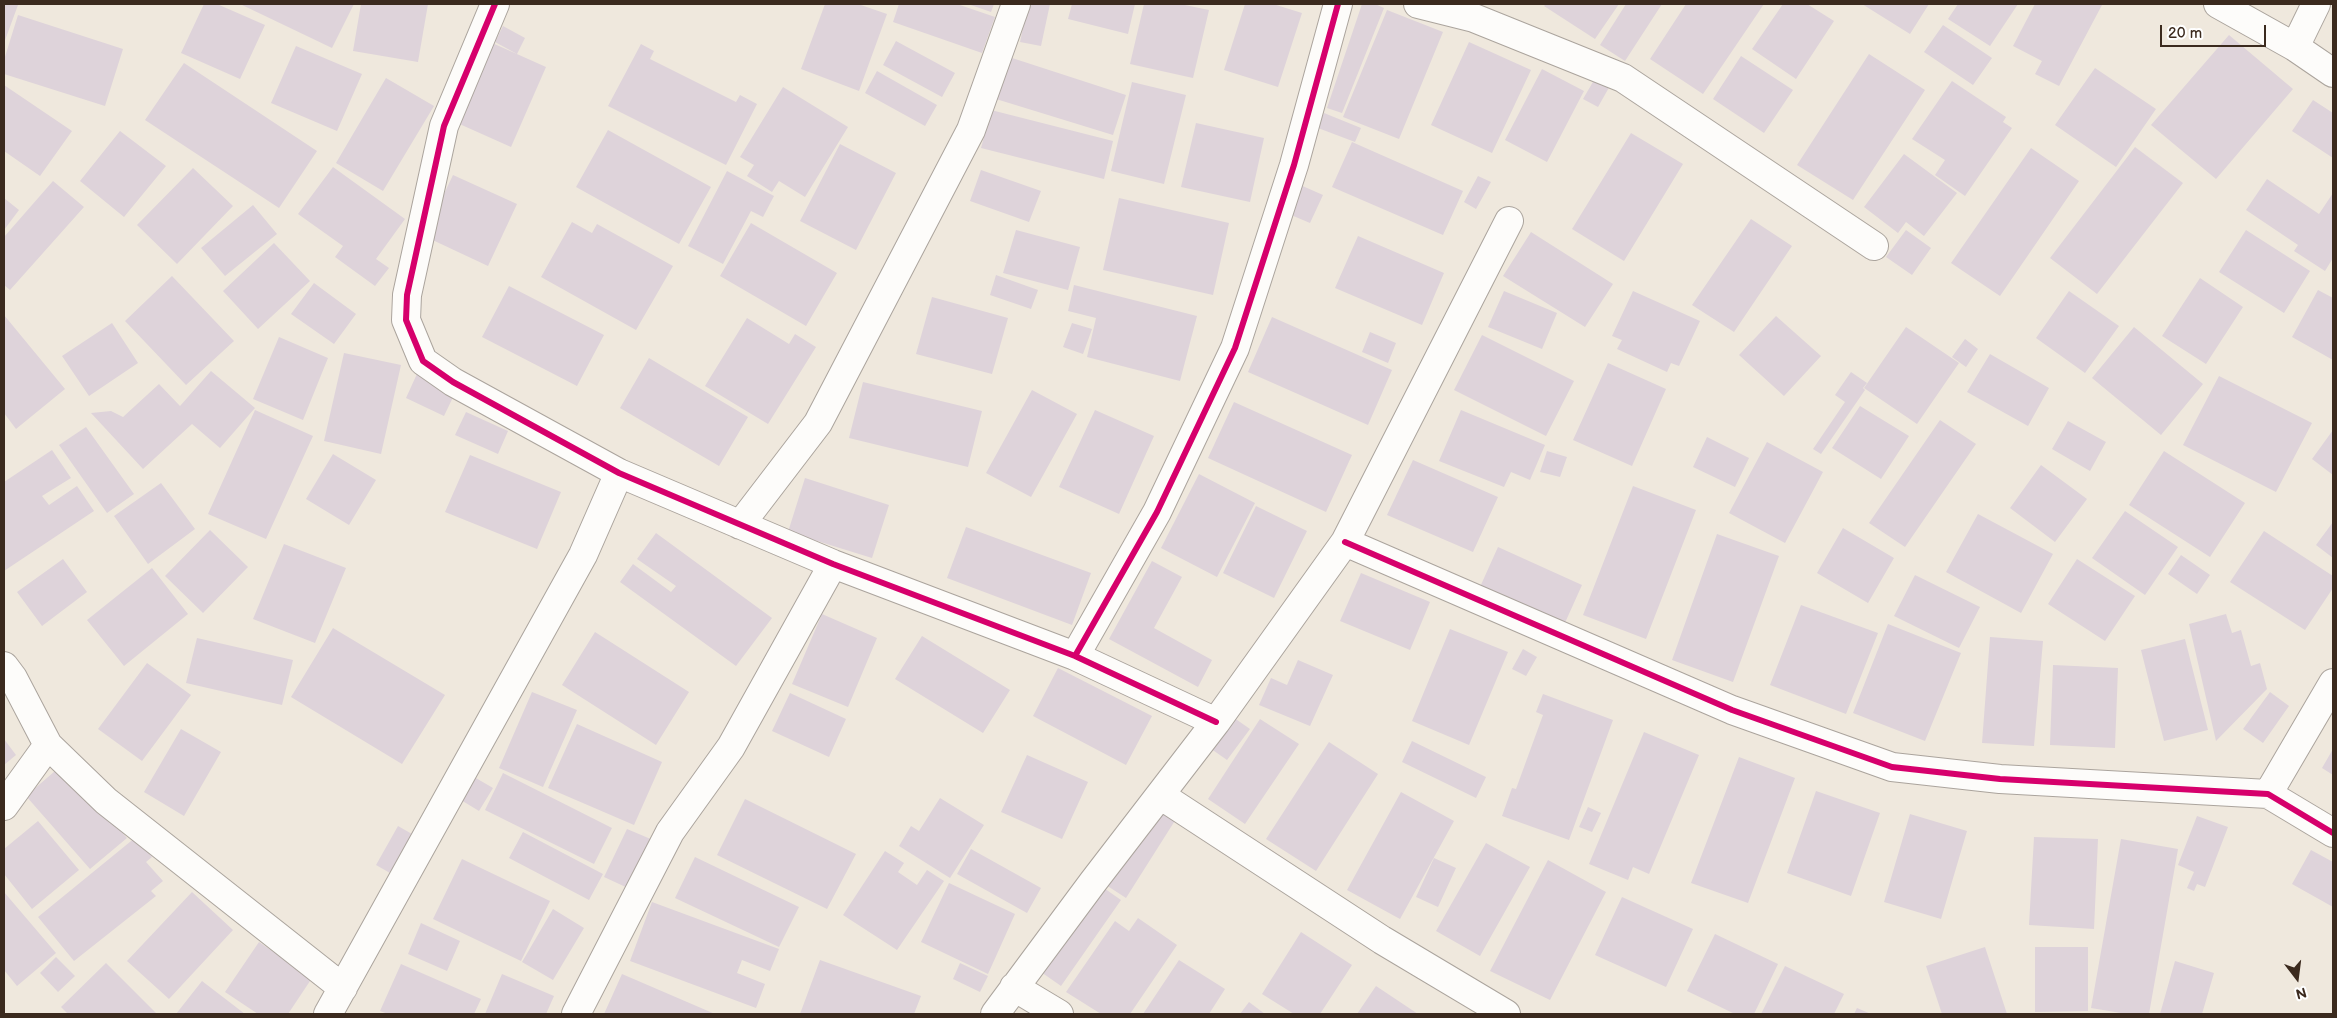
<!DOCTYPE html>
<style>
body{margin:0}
#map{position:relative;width:2337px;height:1018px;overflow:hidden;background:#efe8dd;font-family:"Balsamiq Sans",sans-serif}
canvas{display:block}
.frame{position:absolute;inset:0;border:5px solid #3b2a1e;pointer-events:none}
.north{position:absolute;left:2272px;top:953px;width:50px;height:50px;-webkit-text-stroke:4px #fff;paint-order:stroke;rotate:165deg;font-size:14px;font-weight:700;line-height:20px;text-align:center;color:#3b2a1e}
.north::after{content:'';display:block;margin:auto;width:18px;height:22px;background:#3b2a1e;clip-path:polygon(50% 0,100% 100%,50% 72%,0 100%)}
.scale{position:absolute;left:2160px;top:25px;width:106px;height:22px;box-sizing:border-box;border:2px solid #3b2a1e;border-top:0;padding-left:6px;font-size:15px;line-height:18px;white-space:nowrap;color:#3b2a1e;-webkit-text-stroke:4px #fff;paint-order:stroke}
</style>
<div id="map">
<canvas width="2337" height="1018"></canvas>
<div class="frame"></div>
<div class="north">N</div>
<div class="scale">20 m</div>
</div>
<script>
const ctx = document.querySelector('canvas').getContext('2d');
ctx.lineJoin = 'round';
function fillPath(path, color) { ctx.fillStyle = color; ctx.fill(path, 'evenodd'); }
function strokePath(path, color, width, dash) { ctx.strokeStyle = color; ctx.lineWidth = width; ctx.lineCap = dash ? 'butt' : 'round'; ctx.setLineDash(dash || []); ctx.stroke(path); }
const building = new Path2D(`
 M4 4 18 5 4 43Z
 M204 4H217L265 25 240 79 181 53Z
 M240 4H354L332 48Z
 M361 4H428L418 62 353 51Z
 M825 4H858L887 14 859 91 801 69Z
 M899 4H957L995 17 982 53 893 22Z
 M968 4H994L991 12Z
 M1028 4H1050L1041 46 1020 42Z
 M1072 4H1135L1128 34 1068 19Z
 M1144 4H1180L1209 10 1193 78 1130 64Z
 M1245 4H1273L1302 13 1278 87 1224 70Z
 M1362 4H1375L1384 8 1342 113 1327 108Z
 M1546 4H1619L1595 39 1544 6Z
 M1626 4H1662L1625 61 1600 45Z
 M1686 4H1764L1703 94 1650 59Z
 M1783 4H1807L1834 21 1796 79 1752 49Z
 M1862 4H1929L1910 34Z
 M1958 4H2018L1990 46 1948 19Z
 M2035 4 2102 5 2059 86 2035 74 2042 61 2013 46Z
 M1387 10 1443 32 1399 139 1343 117Z
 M18 15 123 49 105 106 4 74V60Z
 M1943 25 1992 58 1973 85 1924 52Z
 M503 26 525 38 517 54 495 42Z
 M2229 35 2293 89 2216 179 2151 125Z
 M896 41 955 73 942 97 883 65Z
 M490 42 546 67 511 147 455 122Z
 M1469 42 1531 70 1492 153 1431 125Z
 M641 44 654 51 650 59 736 102 740 95 757 104 726 165 608 106Z
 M296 46 362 74 337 131 271 103Z
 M1869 54 1925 90 1853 200 1797 165Z
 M1741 56 1793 90 1764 133 1713 99Z
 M1009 57 1126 95 1113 135 996 99Z
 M184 63 317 151 279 208 145 120Z
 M2095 68 2156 109 2116 167 2055 125Z
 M1542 69 1584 91 1547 162 1505 140Z
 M877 71 937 105 925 126 865 93Z
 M1597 75 1611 84 1598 107 1583 99Z
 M386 78 434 106 383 191 336 163Z
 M1952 81 2006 117 2003 122 2012 128 1965 196 1935 175 1945 160 1912 139Z
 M1132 82 1186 95 1164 184 1111 171Z
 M4 85 72 131 40 176 4 151Z
 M783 87 848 127 805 197 779 181 772 192 747 176 754 165 740 157Z
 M2313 100 2333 113V158L2292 131Z
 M991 110 1113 141 1104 179 981 148Z
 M1324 113 1361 128 1355 142 1318 128Z
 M1196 123 1264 138 1250 202 1181 187Z
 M608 130 711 187 679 244 576 187Z
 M120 131 166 166 124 217 80 181Z
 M1631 133 1683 164 1624 261 1572 229Z
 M1352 142 1463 191 1443 235 1332 187Z
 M840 144 896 173 856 250 800 221Z
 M2135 147 2183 183 2097 294 2050 258Z
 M2031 148 2079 181 2000 296 1951 263Z
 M1904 154 1957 193 1924 236 1906 222 1898 233 1864 207Z
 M333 167 405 219 376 259 389 268 375 286 335 257 343 246 298 214Z
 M193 168 233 206 177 264 137 225Z
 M981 170 1041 191 1029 222 970 201Z
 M727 171 774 196 763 217 751 211 723 264 688 246Z
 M453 175 517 204 488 266 424 236Z
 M1478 176 1491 182 1476 209 1464 202Z
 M2267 179 2319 214 2333 193V258L2325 271 2294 251 2298 245 2246 210Z
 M53 181 84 207 10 290 4 285V237Z
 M1298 184 1323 195 1310 223 1284 212Z
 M4 198 19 210 4 230Z
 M1119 198 1229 223 1213 295 1103 270Z
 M253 205 277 234 225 276 201 248Z
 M1751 219 1792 246 1734 332 1692 305Z
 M572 222 592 233 597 224 673 266 636 330 541 277Z
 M751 223 837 273 806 326 720 276Z
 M1016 230 1080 247 1068 290 1003 273Z
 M1906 230 1931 248 1912 275 1886 257Z
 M2246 230 2310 271 2284 313 2219 272Z
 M1531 232 1613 284 1585 327 1503 276Z
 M1358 236 1444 273 1422 325 1335 288Z
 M274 243 310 281 258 329 223 291Z
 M996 275 1038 290 1031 309 990 295Z
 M172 276 234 341 186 385 125 321Z
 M2200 278 2243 307 2206 364 2162 336Z
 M314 283 356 314 334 344 291 314Z
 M1074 285 1197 316 1180 381 1087 357 1096 318 1068 311Z
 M509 286 604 335 577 386 482 337Z
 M2318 290 2333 298V360L2292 337Z
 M1504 291 1557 313 1542 349 1488 327Z
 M1633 291 1700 321 1679 366 1671 363 1667 372 1617 349 1622 340 1612 336Z
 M2069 291 2119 326 2085 373 2036 338Z
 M932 297 1008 318 992 374 916 354Z
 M4 315 65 389 16 429 4 413Z
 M1776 316 1821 356 1784 396 1739 355Z
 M1272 317 1392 370 1368 425 1248 372Z
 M747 318 789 344 795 334 816 347 768 424 705 386Z
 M112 323 138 363 89 396 62 356Z
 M1072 323 1092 329 1083 354 1063 347Z
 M1906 327 1959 363 1917 424 1864 388Z
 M2134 327 2203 384 2161 435 2092 378Z
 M1370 332 1396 343 1388 363 1362 352Z
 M1482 335 1574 381 1546 436 1454 390Z
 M279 337 328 358 303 420 253 399Z
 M1965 339 1978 349 1966 367 1952 357Z
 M344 353 401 365 381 454 324 441Z
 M1990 354 2049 388 2028 426 1967 392Z
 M649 358 748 417 719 466 620 408Z
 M1608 363 1666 389 1632 466 1573 440Z
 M421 365 456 391 444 416 406 398Z
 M211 371 255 408 220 448 192 424 143 469 91 413 111 411 123 417 159 384 180 406Z
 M1851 372 1867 383 1863 388 1865 390 1821 454 1813 449 1845 402 1835 395Z
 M2219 376 2312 423 2276 492 2183 445Z
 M863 382 982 411 968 467 849 438Z
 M1032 390 1077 414 1031 497 986 473Z
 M1234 402 1352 455 1326 512 1208 458Z
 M1860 406 1909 436 1881 479 1832 448Z
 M255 410 313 436 266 539 208 514Z
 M1095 410 1154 436 1119 514 1059 487Z
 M1461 410 1545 445 1530 480 1511 472 1504 487 1439 461Z
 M466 412 508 431 498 454 455 435Z
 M1940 420 1976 444 1905 547 1869 523Z
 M2068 421 2106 442 2090 471 2052 449Z
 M86 427 134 494 107 513 59 445Z
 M2333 430V475L2312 459Z
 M1707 437 1749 458 1735 487 1693 467Z
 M1767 442 1823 472 1785 543 1729 513Z
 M52 450 71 478 42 496 49 505 77 486 94 511 4 571V482Z
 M1547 451 1567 457 1560 477 1540 472Z
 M2164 451 2245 503 2210 557 2129 505Z
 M333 454 376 480 349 525 306 499Z
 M470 455 561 492 537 549 445 512Z
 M1413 460 1498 497 1473 552 1387 515Z
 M2041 465 2087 499 2055 542 2010 508Z
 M1199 474 1255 503 1217 577 1161 548Z
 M805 478 889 505 872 558 788 532Z
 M161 483 195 529 148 564 114 516Z
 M1633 486 1696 510 1646 639 1583 615Z
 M1256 506 1307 531 1274 598 1223 573Z
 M2125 511 2178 547 2145 595 2092 558Z
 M1978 514 2053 554 2021 613 1946 572Z
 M2333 522V558L2316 545Z
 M966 527 1091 573 1072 625 947 578Z
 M1843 528 1894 558 1868 603 1817 573Z
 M210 530 248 567 203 613 165 576Z
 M2264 531 2333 576V588L2305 630 2230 582Z
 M656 533 772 618 736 666 620 582 633 564 671 592 676 586 637 559Z
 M1717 534 1779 556 1733 682 1672 660Z
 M284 544 346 568 315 643 253 619Z
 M1498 547 1582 585 1564 625 1480 587Z
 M2181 555 2210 575 2197 594 2168 574Z
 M63 559 87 592 42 626 17 592Z
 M2077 559 2135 596 2105 641 2048 604Z
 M1152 561 1182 577 1154 628 1212 660 1198 687 1109 639Z
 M152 568 188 614 124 666 87 620Z
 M1361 573 1430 602 1410 650 1340 621Z
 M1915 575 1980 607 1959 648 1894 616Z
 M1801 605 1878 633 1846 714 1770 685Z
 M822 614 877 638 848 707 792 684Z
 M2226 614 2232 633 2241 630 2251 666 2260 663 2267 689 2216 741 2189 624Z
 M1888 624 1961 653 1925 741 1853 713Z
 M333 628 445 695 402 764 291 697Z
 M1450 629 1508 652 1469 745 1412 721Z
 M595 632 689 692 656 745 562 685Z
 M922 636 1010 690 983 733 895 679Z
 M1990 637 2043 641 2034 746 1982 743Z
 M197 638 293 660 282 705 186 683Z
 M2185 639 2208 730 2164 741 2141 650Z
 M1523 649 1537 657 1526 676 1512 669Z
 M1298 660 1333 675 1310 726 1259 705 1271 678 1287 685Z
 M147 663 191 695 142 761 98 729Z
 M2053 665 2118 668 2115 748 2050 745Z
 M1058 668 1152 716 1126 765 1033 716Z
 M532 692 577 710 543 787 499 768Z
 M2270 692 2289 706 2263 743 2243 729Z
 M790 693 846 719 829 757 772 731Z
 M1543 694 1613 720 1569 840 1502 816 1512 788 1516 789 1543 715 1536 712Z
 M1230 715 1250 729 1227 760 1207 746Z
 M1260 719 1299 744 1245 824 1208 799Z
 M577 724 662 762 634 825 548 788Z
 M181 729 221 752 184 816 144 792Z
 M1644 732 1699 755 1649 874 1633 867 1628 880 1589 864Z
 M4 739 16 755 4 765Z
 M1412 741 1486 777 1476 798 1402 762Z
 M1329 742 1378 774 1316 871 1266 839Z
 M2333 749V775L2322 768Z
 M1027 755 1088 782 1062 839 1001 812Z
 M1739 757 1795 778 1748 903 1691 883Z
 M62 765 127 838 90 869 26 796Z
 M503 773 612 828 594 864 485 810Z
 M469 774 493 788 479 811 456 797Z
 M1816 791 1880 813 1851 896 1787 873Z
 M1401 792 1454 821 1400 919 1347 890Z
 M940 798 984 825 950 878 899 846 911 826 919 831Z
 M745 799 856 854 827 909 717 855Z
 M1155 806 1176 819 1126 898 1106 885Z
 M1588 807 1601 813 1592 832 1579 827Z
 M1910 814 1967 831 1941 919 1884 902Z
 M2197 816 2228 827 2205 887 2197 884 2194 891 2187 888 2194 872 2178 865Z
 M38 821 79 870 32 909 4 874V849Z
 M398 826 412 834 390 873 376 865Z
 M627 829 653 840 630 889 604 877Z
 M523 832 603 874 589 900 509 858Z
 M136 837 152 857 146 862 163 881 151 891 156 896 74 961 38 917Z
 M2034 837 2098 839 2094 929 2029 925Z
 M2121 839 2178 849 2149 1014H2127L2091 1008Z
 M1486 843 1530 867 1480 956 1436 931Z
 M971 849 1041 888 1027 913 957 874Z
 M2311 850 2333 862V907L2292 884Z
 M885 851 904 863 898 872 917 885 927 870 944 881 897 950 843 915Z
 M695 857 799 907 779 947 675 898Z
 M1434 858 1456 868 1438 907 1416 897Z
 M462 859 550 901 521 961 433 919Z
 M1548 860 1606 892 1550 1000 1490 971Z
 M949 883 1015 914 988 974 921 942Z
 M1101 886 1121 900 1061 986 1041 972Z
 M4 892 56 953 17 986 4 970Z
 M192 892 233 930 169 999 127 961Z
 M1622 897 1693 929 1666 987 1595 955Z
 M652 902 779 949 770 971 742 960 737 973 765 984 756 1008 630 961Z
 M553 909 584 928 553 980 522 962Z
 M1138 918 1177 945 1130 1014H1101L1066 992 1115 921 1129 931Z
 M421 923 460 941 447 971 408 954Z
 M1301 932 1352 965 1320 1014H1294L1262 994Z
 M1715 934 1778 964 1754 1014H1735L1687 991Z
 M259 942 312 978 288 1014H258L225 992Z
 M1985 947 2007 1014H1942L1926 966Z
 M2035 947H2088V1011L2035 1012Z
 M56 957 75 976 58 992 40 973Z
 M820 960 921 996 914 1014H800Z
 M1179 960 1225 989 1209 1014H1143Z
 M2175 961 2214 973 2202 1014H2160Z
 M106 963 156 1013 154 1014H68L61 1007Z
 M960 963 988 976 980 992 953 979Z
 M401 964 481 999 474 1014H388L380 1011Z
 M1785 966 1844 994 1834 1014H1761Z
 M502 974 554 996 546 1014H485Z
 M622 974 715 1014H604Z
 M202 981 245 1014H176Z
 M1376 986 1418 1014H1357Z
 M1249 1002 1265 1014H1240Z
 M1857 1008 1871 1014H1854Z`);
const street = new Path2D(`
 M495 4 444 126 407 295 406 320 423 361 453 382 619 473 833 564 1075 656 1216 722
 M1418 4 1474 18 1623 78 1874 246
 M2218 4 2295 47 2333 73
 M2295 47 2316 4
 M740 525 818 423 971 130 1016 4
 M1345 542 1732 710 1892 767 2000 779 2268 794 2333 833
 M1075 656 1157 512 1235 348 1294 165 1338 4
 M4 666 13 678 48 745 106 801 343 988
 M2268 794 2333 683
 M1160 795 1382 940 1506 1014
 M4 806 48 745
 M1014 987 1059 1014
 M328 1014 583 555 619 473
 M576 1014 670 832 731 747 833 564
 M995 1014 1093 882 1216 722 1345 542 1509 221`);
const cycleway = new Path2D(`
 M495 4 444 126 407 295 406 320 423 361 453 382 619 473 833 564 1075 656 1216 722
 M1345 542 1732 710 1892 767 2000 779 2268 794 2333 833
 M1075 656 1157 512 1235 348 1294 165 1338 4`);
fillPath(building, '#ded3da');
strokePath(street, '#aba49d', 30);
strokePath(street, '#fdfcfa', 28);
strokePath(cycleway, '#d6006c', 6);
</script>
